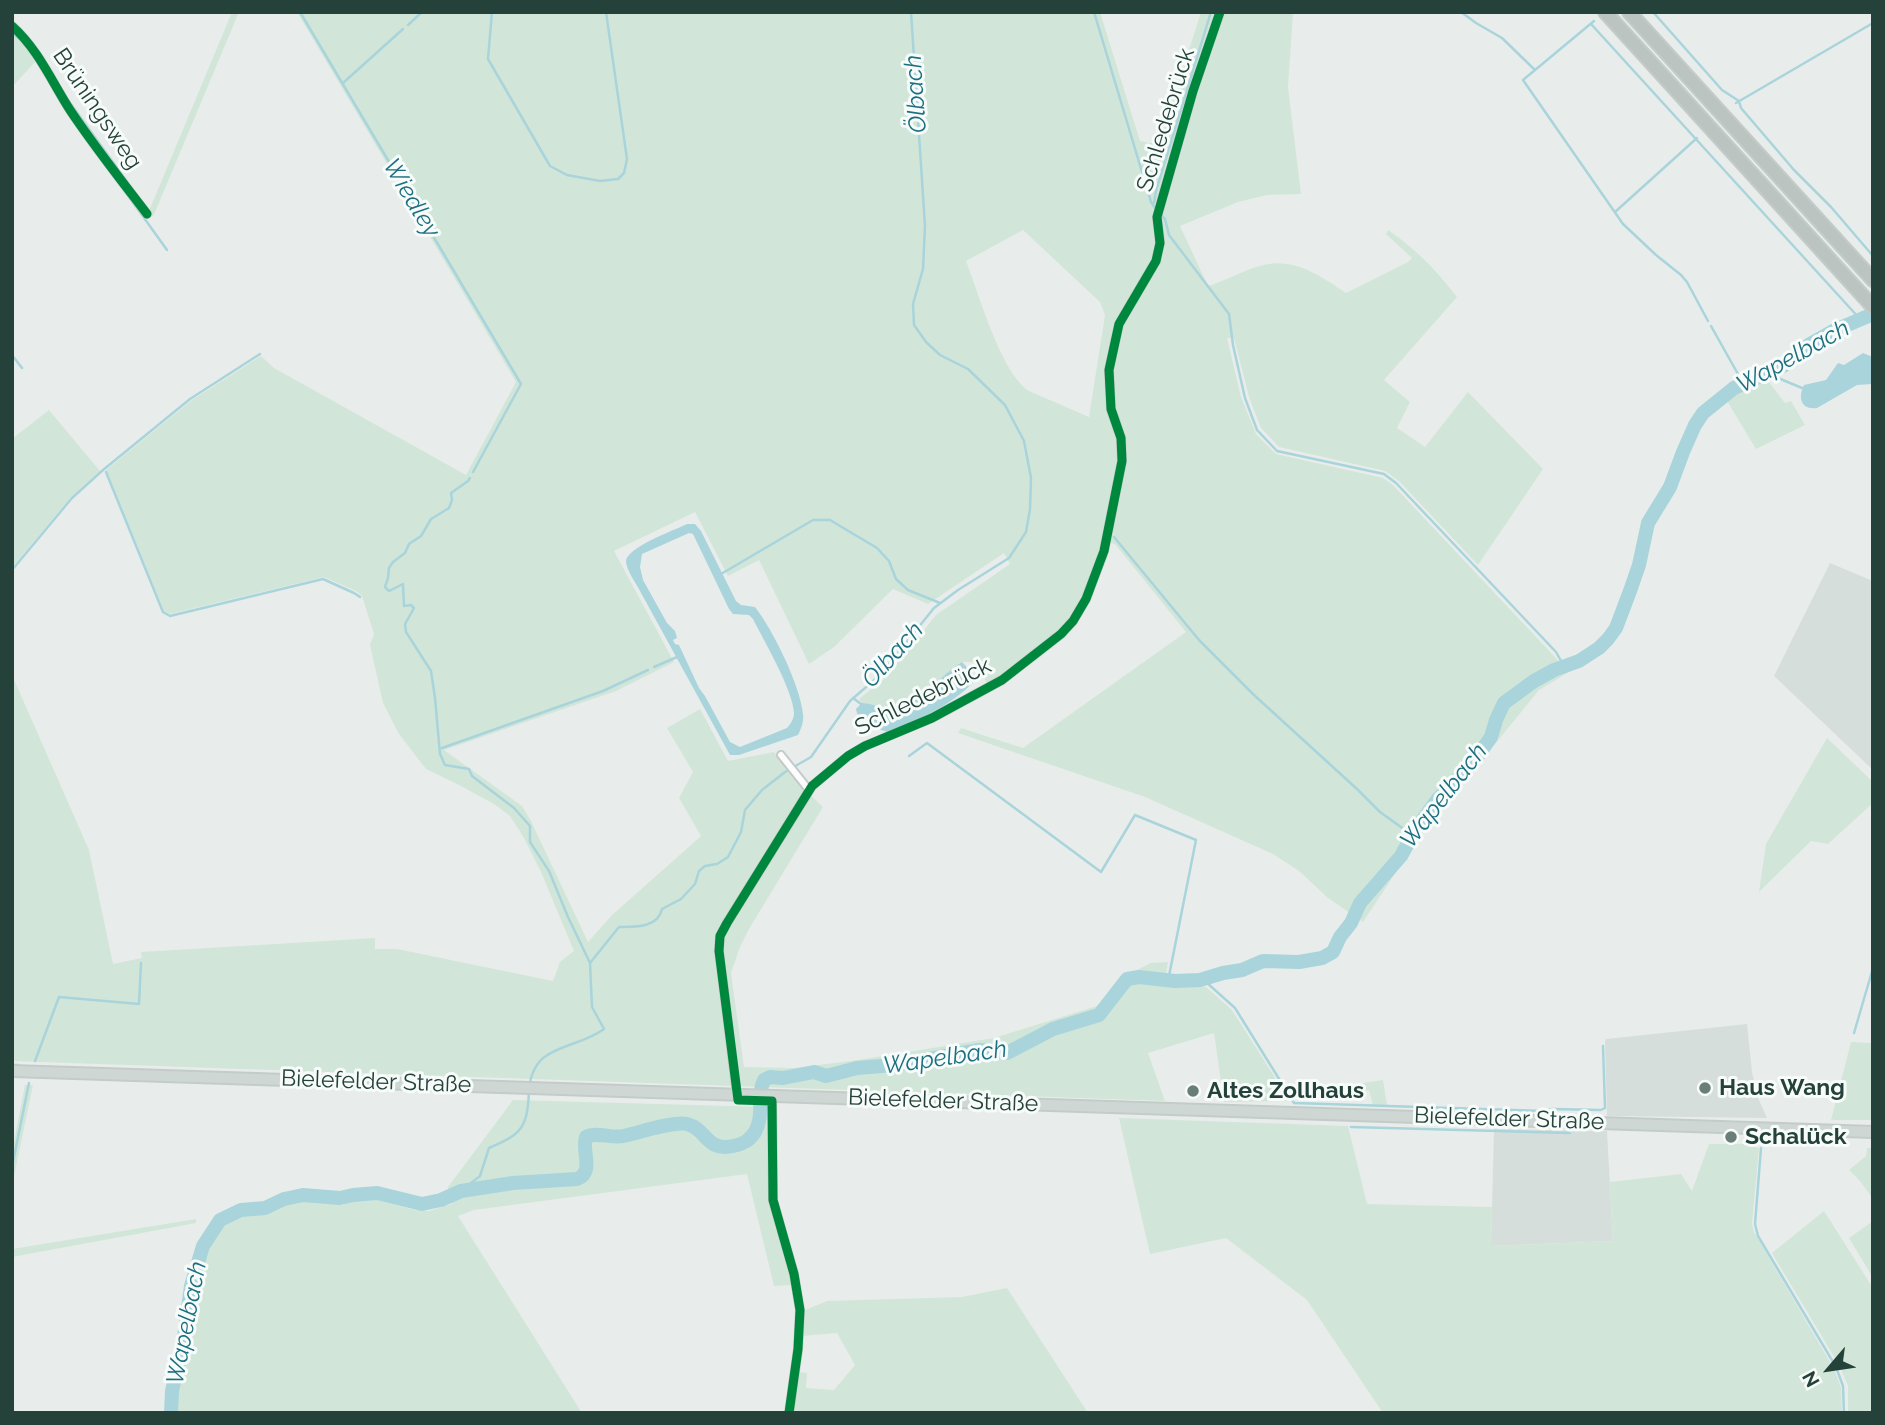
<!DOCTYPE html>
<meta charset="utf-8">
<style>
body{margin:0}
#map{position:relative;width:1885px;height:1425px;overflow:hidden;background:#e8edeb;font-family:Raleway,sans-serif}
canvas{display:block}
.frame{position:absolute;inset:0;border:14px solid #24423a;pointer-events:none}
.north{position:absolute;left:1794px;top:1334px;width:70px;height:70px;-webkit-text-stroke:5px #f7fbf9;paint-order:stroke;rotate:241deg;font-size:19px;font-weight:700;line-height:28px;text-align:center;color:#24423a}
.north::after{content:'';display:block;margin:auto;width:24px;height:32px;background:#24423a;clip-path:polygon(50% 0,100% 100%,50% 72%,0 100%)}
</style>
<div id="map">
<canvas width="1885" height="1425"></canvas>
<div class="frame"></div>
<div class="north">N</div>
</div>
<script>
const ctx = document.querySelector('canvas').getContext('2d');
ctx.lineJoin = 'round';
function fillPath(path, color) { ctx.fillStyle = color; ctx.fill(path, 'evenodd'); }
function strokePath(path, color, width, dash) { ctx.strokeStyle = color; ctx.lineWidth = width; ctx.lineCap = dash ? 'butt' : 'round'; ctx.setLineDash(dash || []); ctx.stroke(path); }
function write(font, color, halo, rows, align = 'center') {
  ctx.font = font + ' Raleway,sans-serif'; ctx.lineWidth = 6; ctx.setLineDash([]); ctx.textBaseline = 'middle'; ctx.strokeStyle = halo; ctx.fillStyle = color; for (const [text, x, y, turn = 0] of rows) {
    ctx.save(); ctx.translate(x, y); ctx.rotate((+turn || 0) * Math.PI / 180); ctx.textAlign = isNaN(turn) ? turn : align; if (halo) ctx.strokeText(text, 0, 0); ctx.fillText(text, 0, 0); ctx.restore();
  }
}
const built = new Path2D(`
 M1830 563 1873 581V770L1774 676Z
 M1747 1024 1752 1072 1758 1098 1767 1118 1607 1116 1605 1041 1606 1039Z
 M1494 1129 1607 1131 1613 1241 1491 1246Z`);
const green = new Path2D(`
 M232 12H239L153 217 149 211Z
 M297 12H1100L1140 141 1150 143 1160 141 1201 12H1293L1288 87 1301 194 1267 195 1238 202 1180 226 1208 286C1225 281 1242 271 1260 266 1292 256 1321 276 1346 293L1408 262 1412 258 1386 234 1388 230C1415 248 1437 271 1457 297L1384 380 1410 402 1397 428 1425 447 1468 392 1543 469 1478 565 1399 481 1385 471 1279 447 1261 428 1249 397 1234 338H1227L1241 397 1256 434 1276 454 1383 478 1393 485 1569 672 1539 690 1420 836 1363 922 1328 898 1299 871 1273 854 1145 797 958 733 961 728 1023 748 1186 632 1115 544 1102 541C1096 559 1092 580 1083 597 1064 634 1021 665 987 684L978 662H962C940 674 917 710 889 709 880 708 872 703 862 703L859 699 885 678 936 615 1010 564 1004 553 928 604 893 589 834 647 809 664 759 560 728 576 695 512 614 551 674 662 616 691 444 750 522 806 531 821 588 942 611 916 701 836 679 798 693 772 667 728 700 709 728 761 774 752 801 786 823 807 749 929 740 947 731 973 744 1067 794 1068 858 1060 994 1038 1097 1006 1125 976 1151 963 1168 962 1164 985 1206 987 1232 1010 1290 1101 1224 1102 1214 1033 1148 1053 1165 1101 12 1061V675L89 850 113 964 142 958 141 952 375 938V949H397L553 981 560 962 574 951 541 872 524 838 510 816 494 804 459 785 426 769 399 734 383 703 370 645 374 634 362 596 356 591 324 577 170 614 164 611 106 470 192 400 261 356 274 368 466 475 516 382ZM1023 230 1100 302 1105 315 1089 417 1029 391C1001 373 979 294 966 261Z
 M12 34 27 47 35 62 12 87Z
 M1766 378 1785 403 1791 401 1805 425 1756 449 1727 401 1744 388Z
 M49 410 100 471 71 497 14 565 12 562V439Z
 M1827 738 1873 782V803L1828 844 1811 841 1759 892 1766 844Z
 M1851 1042 1871 1043 1873 1047V1120H1831Z
 M1383 1080 1387 1105H1373L1369 1090 1295 1099 1291 1094Z
 M25 1085H33L12 1186V1152Z
 M513 1100 767 1107 770 1200 792 1285 774 1286 747 1174 474 1210 458 1216 582 1413H176L177 1392 190 1337 196 1288 208 1250 222 1225 243 1214 266 1212 285 1203 303 1200 342 1205 355 1201 377 1200 415 1210 429 1211 452 1204 448 1187Z
 M1119 1118 1348 1126 1367 1204 1492 1207 1491 1246 1613 1241 1610 1182 1681 1174 1692 1191 1709 1144H1747L1759 1148 1752 1223 1754 1232 1834 1369 1841 1387 1842 1413H1383L1307 1300 1226 1238 1150 1254Z
 M1867 1148H1873V1199L1860 1181 1849 1170 1866 1156Z
 M1824 1211 1873 1288V1413H1848V1386L1839 1365 1772 1253Z
 M196 1219V1223L12 1257V1249Z
 M1873 1221V1278L1849 1238Z
 M1007 1288 1088 1413H792L798 1372 807 1373 806 1388 834 1390 855 1365 837 1333 802 1336 803 1311 827 1301 962 1297Z`);
const water = new Path2D(`
 M1863 353 1873 357V384L1857 385 1817 408C1800 410 1798 397 1804 385L1826 380 1838 363 1844 365Z
 M687 524H695L701 531 736 601 741 605 755 607C773 630 800 685 803 714 804 722 801 729 798 735L739 755H730L640 591C636 583 626 570 626 561 627 547 675 530 687 524ZM689 533 693 534 729 609 733 614 749 615 753 619C764 641 793 690 794 713 794 719 791 723 787 728L740 747 730 742 705 696 699 688 679 645 675 644 673 640 677 638 675 631 667 623 643 580 640 567 642 554Z
 M962 662 977 678C955 704 918 721 887 732 875 727 858 723 856 709L862 703C872 703 880 708 889 709 917 710 940 674 962 662Z`);
const stream = new Path2D(`
 M300 12 521 384 473 472
 M492 12 488 59 550 166 567 175 600 181 618 179 624 173 627 159 606 12
 M1094 12 1151 202 1155 208
 M1461 12 1476 23 1502 38 1535 70
 M1653 12 1722 90 1739 101 1741 108 1794 170 1831 207 1873 256
 M1594 21 1523 80 1623 224 1656 255 1681 275 1687 282 1708 321
 M1591 24 1860 319
 M408 25 422 12
 M12 33 22 41
 M29 48 77 126
 M343 83 403 29
 M68 100 128 183
 M1736 103 1873 23
 M104 162 167 250
 M1154 203 1156 191 1211 12
 M1615 212 1697 138
 M1162 216 1165 219 1169 235 1229 314 1233 345 1245 398 1257 430 1277 451 1384 474 1396 483 1556 652 1564 666
 M1711 326 1743 383
 M12 355 22 368
 M1771 372 1778 378 1802 388
 M106 472 163 612 170 616 323 579 354 593 360 597
 M470 478 468 481 451 493 452 500 449 508 431 519 421 536 409 544 405 553 393 562 389 568 388 578 385 587 389 591 403 584 404 606 411 605 414 608 405 624 406 632 431 671 435 698 440 754 445 765 469 769 472 776 514 808 530 826V842L549 871 568 917 590 963
 M1114 537 1199 640 1254 695 1357 789 1380 812 1412 835
 M12 570 72 498 103 470 190 399 260 354
 M721 574 813 520H830L877 548 889 561 896 579 908 590 940 603
 M654 667 677 657
 M853 698 861 704
 M442 748 603 691 648 670
 M909 756 927 743 1101 872 1135 815 1196 840 1168 981
 M1200 980 1206 982 1235 1008 1294 1103 1545 1111 1552 1109 1601 1110 1605 1108 1603 1046
 M1854 1033 1873 968
 M35 1061 59 997 139 1004 141 963
 M12 1065H18
 M530 1085C530 1076 537 1061 546 1056 563 1044 585 1043 604 1029L592 1007 590 963 619 927C635 927 658 928 662 909L681 899 695 884 699 871 705 866 717 864 728 857 741 832 745 810 762 790 785 772 811 757 850 701 880 675 934 608 958 590 1009 558 1026 532 1030 509 1031 478 1024 441 1005 405 968 369 940 355 926 342 914 325 913 304 923 269 925 226 911 12
 M1351 1127 1570 1133
 M1761 1136V1141
 M1761 1148 1755 1224 1758 1236 1836 1367 1843 1386 1844 1413
 M12 1167 29 1083
 M461 1191 480 1176 489 1148C522 1134 527 1128 529 1092`);
const river = new Path2D(`
 M171 1413 172 1391 184 1337 191 1286 203 1246 220 1220 241 1210 265 1208 284 1199 303 1195 340 1198 353 1195 377 1193 422 1204 441 1200 461 1191 513 1183 577 1179C595 1172 581 1151 586 1137 597 1131 611 1139 623 1136 638 1133 673 1121 687 1124 707 1129 706 1152 733 1146 743 1144 749 1141 755 1132 765 1114 756 1096 764 1080L770 1077 783 1078 814 1072 826 1076 857 1068 894 1065 980 1050 1007 1053 1053 1029 1099 1015 1127 979 1139 977 1175 981 1200 980 1223 973 1242 970 1263 961 1299 962 1322 958 1333 952 1340 937 1351 923 1360 903 1401 856 1416 829 1437 800 1473 763 1491 737 1496 720 1504 703 1534 681 1554 670 1579 661 1599 648 1608 639 1616 628 1630 591 1639 565 1648 523 1670 487 1683 452 1695 425 1703 413 1734 388 1783 366 1810 344 1833 331 1873 314`);
const minor = new Path2D(`
 M12 26C38 49 52 82 70 110 94 146 121 180 147 214
 M781 755 809 790
 M737 1094 719 951 720 936 727 923 812 786 848 756 865 746 932 718 1002 680 1061 634 1073 621 1086 599 1104 551 1122 461 1121 438 1111 409 1109 370 1119 324 1156 261 1160 243 1157 217 1193 91 1220 12
 M772 1095 773 1200 794 1274 800 1310 798 1349 789 1413`);
const primary = new Path2D(`
 M12 1071 1873 1132`);
const motorway = new Path2D(`
 M1605 12 1873 307
 M1629 12 1873 280`);
const cycleway = new Path2D(`
 M12 26C38 49 52 82 70 110 94 146 121 180 147 214
 M789 1413 798 1349 800 1310 794 1274 773 1200 772 1101 738 1100 719 951 720 936 727 923 812 786 848 756 865 746 932 718 1002 680 1061 634 1073 621 1086 599 1104 551 1122 461 1121 438 1111 409 1109 370 1119 324 1156 261 1160 243 1157 217 1193 91 1220 12`);
const markers = [
 [1705,1088,7,"#697e78"],
 [1193,1091,7,"#697e78"],
 [1731,1137,7,"#697e78"]
];
const streetNames = [
 ["Brüningsweg",97,109,56],
 ["Schledebrück",1166,120,-73],
 ["Schledebrück",923,697,-26],
 ["Bielefelder Straße",376,1082,2],
 ["Bielefelder Straße",943,1101,2],
 ["Bielefelder Straße",1509,1119,2]
];
const poiNames = [
 ["Haus Wang",1719,1088],
 ["Altes Zollhaus",1207,1091],
 ["Schalück",1745,1137]
];
const waterNames = [
 ["Ölbach",916,94,-94],
 ["Wiedley",411,198,59],
 ["Wapelbach",1793,357,-29],
 ["Ölbach",893,655,-48],
 ["Wapelbach",1444,796,-52],
 ["Wapelbach",945,1058,-8],
 ["Wapelbach",187,1323,-79]
];
fillPath(built, '#d6dedb');
fillPath(green, '#d1e6d8');
fillPath(water, '#a9d4db');
strokePath(stream, '#a9d4db', 2.5);
strokePath(river, '#a9d4db', 14);
strokePath(minor, '#c5cac8', 10);
strokePath(primary, '#c3ccc9', 14);
strokePath(motorway, '#c3ccc9', 16);
strokePath(minor, '#fcfcfc', 6);
strokePath(primary, '#cfd7d5', 10);
strokePath(motorway, '#bcc4c2', 12);
strokePath(cycleway, '#00873e', 9);
for (const [x, y, r, color] of markers) { const dot = new Path2D(); dot.arc(x, y, r, 0, 2 * Math.PI); ctx.fillStyle = color; ctx.fill(dot); strokePath(dot, '#f7fbf9', 2.5); }
write('23px', '#24423a', '#f7fbf9', streetNames);
write('bold 23px', '#24423a', '#f7fbf9', poiNames, 'left');
write('italic 24px', '#1c6f80', '#f7fbf9', waterNames);
</script>
